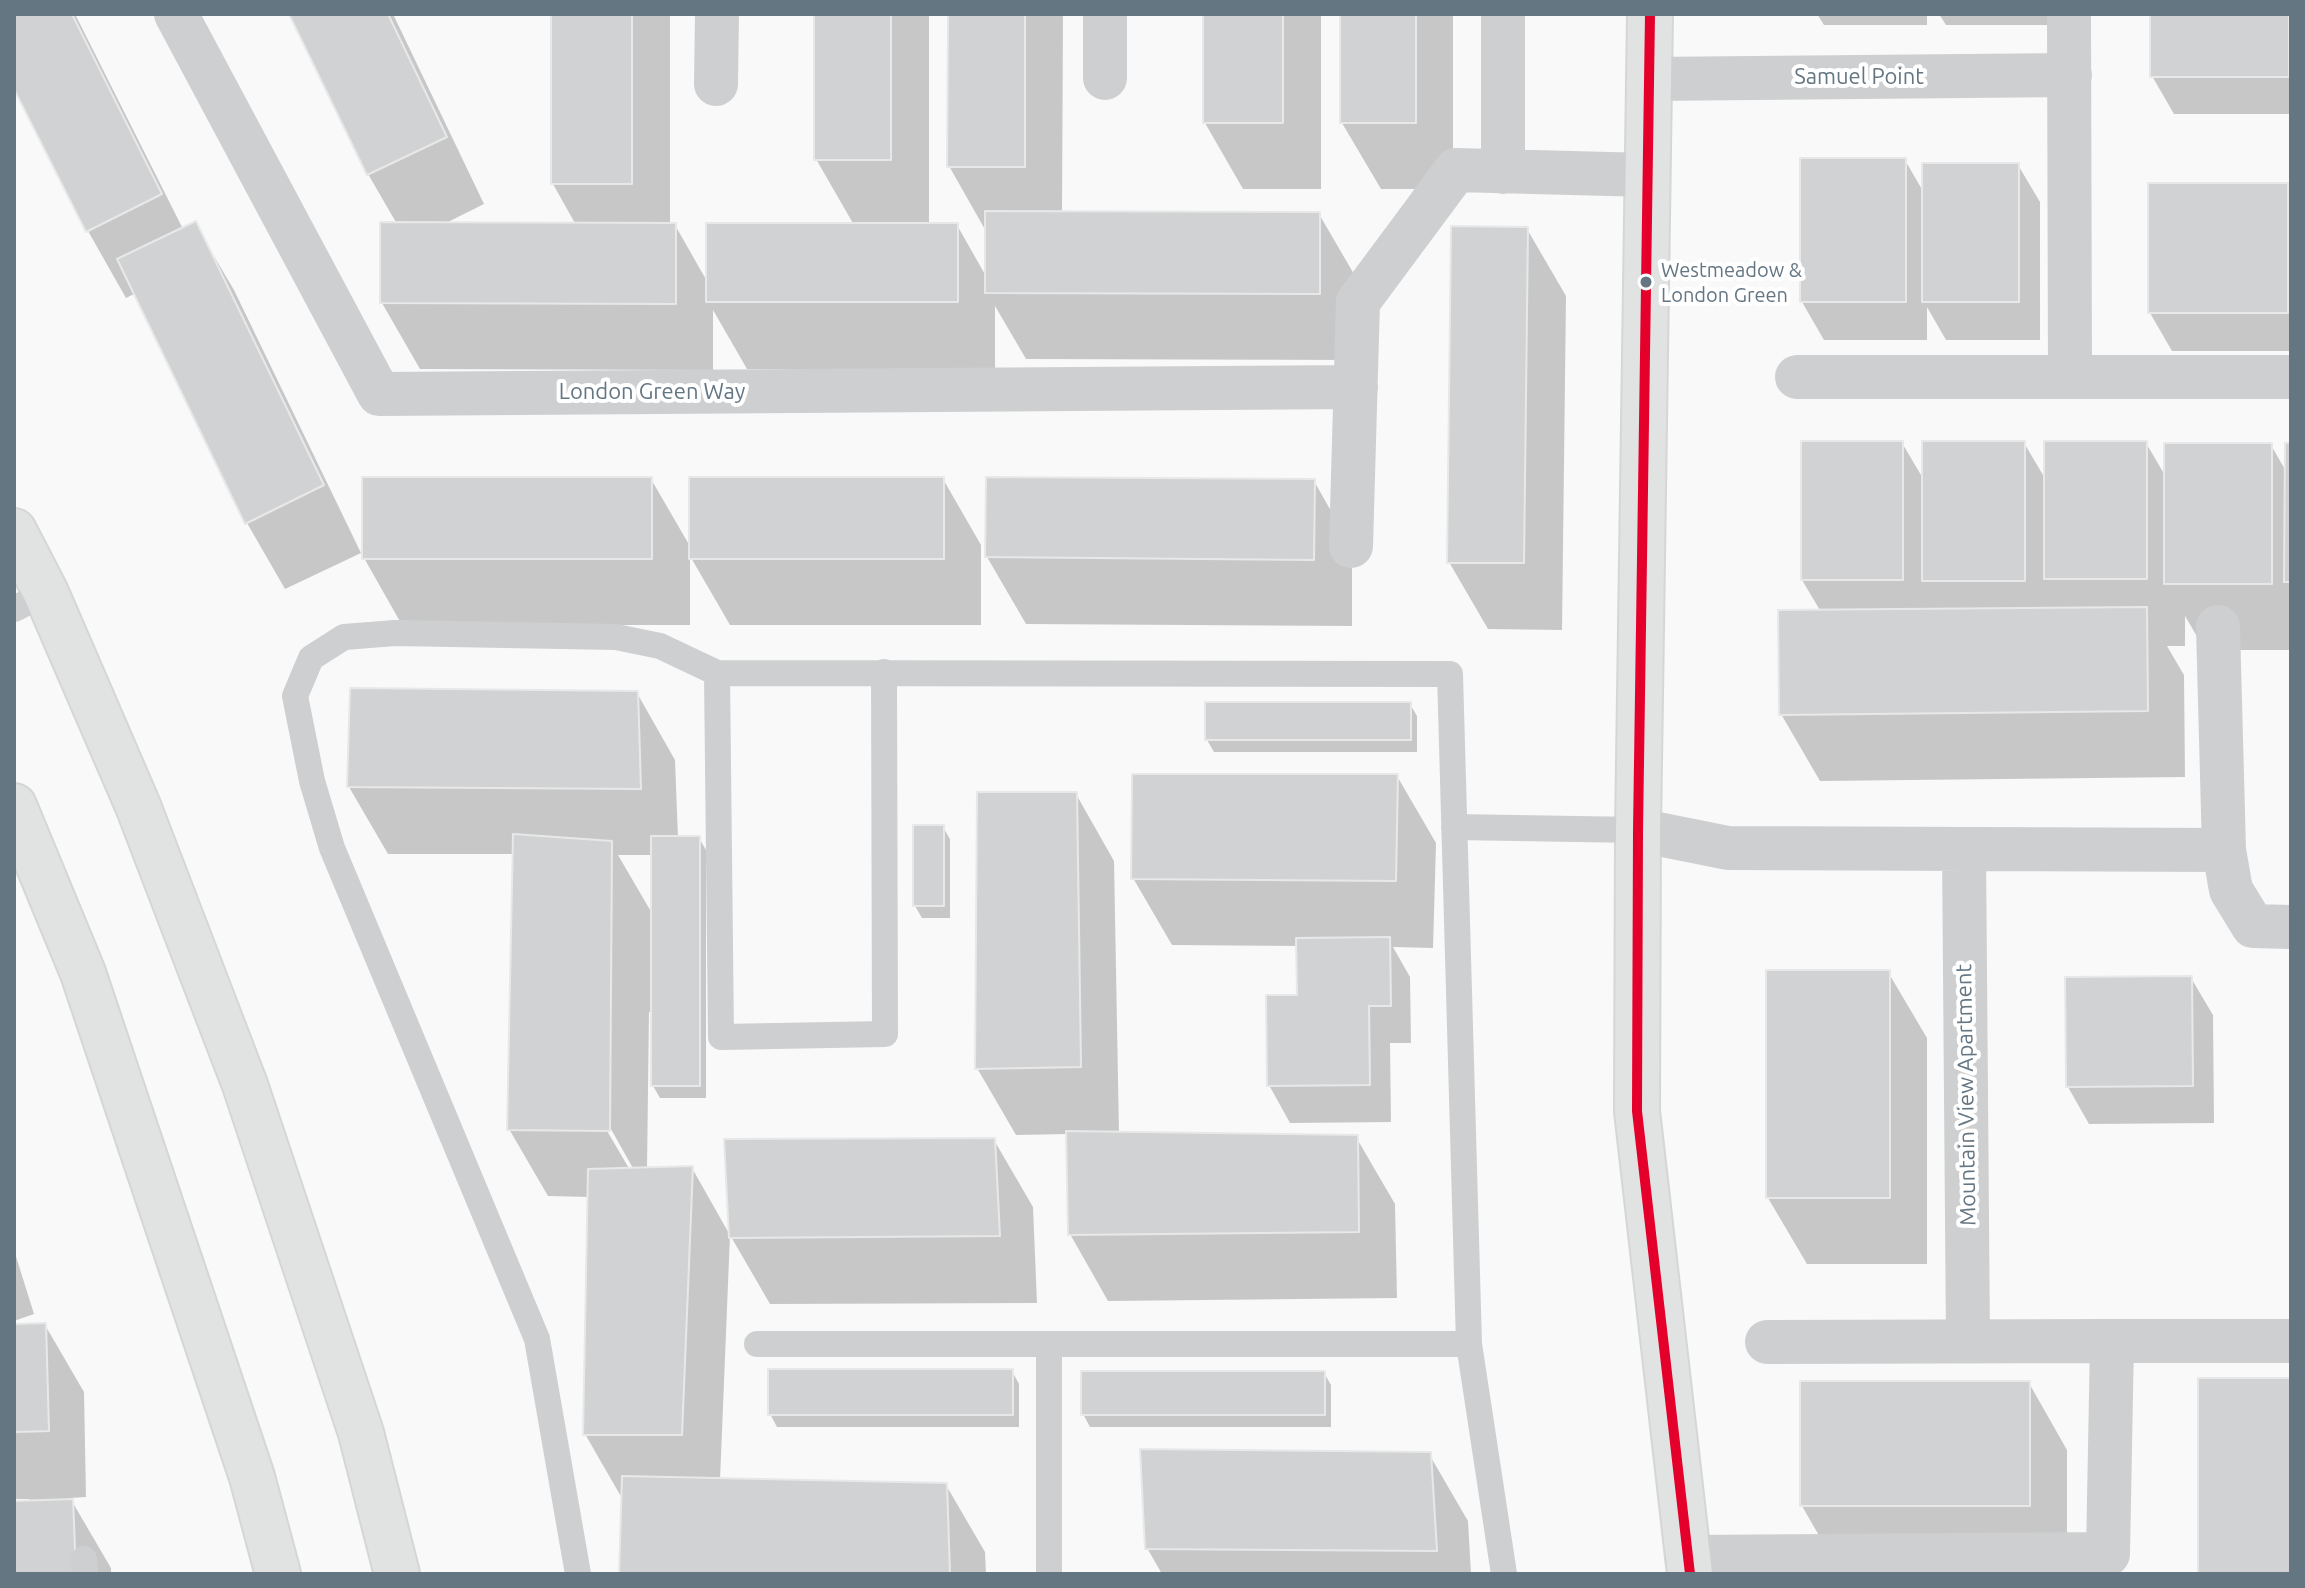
<!DOCTYPE html>
<style>
body{margin:0}
#map{position:relative;width:2305px;height:1588px;overflow:hidden;background:#f9f9f9;font-family:Ubuntu,sans-serif}
canvas{display:block}
.frame{position:absolute;inset:0;border:16px solid #657683;pointer-events:none}
</style>
<div id="map">
<canvas width="2305" height="1588"></canvas>
<div class="frame"></div>
</div>
<script>
const ctx = document.querySelector('canvas').getContext('2d');
ctx.lineJoin = 'round';
function fillPath(path, color) { ctx.fillStyle = color; ctx.fill(path, 'evenodd'); }
function strokePath(path, color, width, dash) { ctx.strokeStyle = color; ctx.lineWidth = width; ctx.lineCap = dash ? 'butt' : 'round'; ctx.setLineDash(dash || []); ctx.stroke(path); }
function write(font, color, halo, rows, align = 'center') {
  ctx.font = font + ' Ubuntu,sans-serif'; ctx.lineWidth = 8; ctx.setLineDash([]); ctx.textBaseline = 'middle'; ctx.strokeStyle = halo; ctx.fillStyle = color; for (const [text, x, y, turn = 0] of rows) {
    ctx.save(); ctx.translate(x, y); ctx.rotate((+turn || 0) * Math.PI / 180); ctx.textAlign = isNaN(turn) ? turn : align; if (halo) ctx.strokeText(text, 0, 0); ctx.fillText(text, 0, 0); ctx.restore();
  }
}
const shadow = new Path2D(`
 M14 14H75L183 229 195 224 234 290 361 553 285 589 247 523 136 293 126 298 88 231 14 84Z
 M292 14H393L484 204 442 225H576L553 184V14H670V225H675L708 283 854 225 816 159V14H929V225H957L987 278V233L949 166 950 14H1063L1062 214H1319L1358 281V360L1026 359 995 306V369H747L713 310V370L420 369 382 303 397 224 368 174Z
 M1205 14H1321V189H1243L1205 123Z
 M1342 14H1453V189H1381L1342 123Z
 M1817 14H1927V25H1824Z
 M1939 14H2048V25H1946Z
 M2152 14H2291V114H2174L2152 76Z
 M1905 160 1924 193 2018 165 2040 202V340H1946L1927 307V340H1824L1802 302Z
 M2287 185 2291 192V351H2172L2150 313Z
 M1527 229 1566 296 1562 630 1488 629 1449 562Z
 M1902 443 1924 480 2024 443 2046 480 2146 443 2166 477 2271 445 2287 473 2291 445V650H2205L2185 616V646H2167L2184 675 2185 777 1820 781 1781 714 1821 612 1802 580Z
 M651 479 691 548 943 479 981 545V625H730L690 556V625H402L364 558Z
 M1314 481 1352 548V626L1026 624 987 557Z
 M637 693 675 760 678 838H699L706 850V1098H660L653 1086V1012H649L647 1169 692 1168 731 1237 994 1140 1033 1207 1037 1303 770 1304 730 1235 720 1480 946 1485 985 1552 986 1574H620L623 1500 585 1434 589 1197 548 1196 509 1129 514 854H388L349 787ZM618 855H653V915ZM607 1122 634 1170H630L603 1124Z
 M1410 704 1417 716V752H1214L1207 740Z
 M1397 776 1436 843 1433 948 1393 947 1410 977 1411 1043H1390L1391 1122 1290 1123 1269 1085 1299 997 1298 946 1172 945 1133 878Z
 M1076 794 1114 861 1119 1133 1356 1137 1395 1204 1397 1298 1108 1301 1070 1234 1068 1134 1016 1135 977 1068Z
 M943 827 950 839V918H922L915 906Z
 M1888 972 1927 1038V1264H1807L1768 1198Z
 M2191 978 2213 1015 2214 1123 2089 1124 2068 1087Z
 M14 1250 34 1314 14 1321Z
 M45 1325 84 1392 86 1497 70 1498 111 1568V1574H14V1503L29 1502V1499H14V1326Z
 M1012 1371 1019 1384V1427H777L770 1414Z
 M1324 1373 1331 1385V1427H1090L1083 1414Z
 M2029 1383 2067 1450V1572H1840L1802 1506Z
 M1429 1454 1468 1521 1471 1574H1162L1147 1548Z`);
const building = new Path2D(`
 M14 14H72L162 194 86 232 14 89Z
 M289 14H388L447 137 367 175Z
 M551 14H632V184H551Z
 M814 14H891V160H814Z
 M948 14H1025V167H947Z
 M1203 14H1283V123H1203Z
 M1340 14H1416V123H1340Z
 M2150 14H2289V77H2150Z
 M1800 158H1906V302H1800Z
 M1922 163H2019V302H1922Z
 M2148 183H2288V313H2148Z
 M985 211 1320 212V294L985 293Z
 M196 221 324 485 245 524 117 259Z
 M380 222 676 223V304L380 303Z
 M706 223H958V302H706Z
 M1451 226 1528 227 1524 563H1447Z
 M1801 441H1903V580H1801Z
 M1922 441H2025V581H1922Z
 M2044 441H2147V579H2044Z
 M2164 443H2272V584H2164Z
 M2285 443H2291V582H2284Z
 M362 477H652V559H362Z
 M689 477H944V559H689Z
 M986 477 1315 479 1314 560 985 557Z
 M2147 607 2148 711 1779 715 1778 610Z
 M350 688 638 691 641 789 347 787Z
 M1205 702H1411V740H1205Z
 M1132 774H1398L1396 881 1131 879Z
 M977 792H1077L1081 1067 975 1069Z
 M913 825H944V906H913Z
 M513 834 612 841 610 1131 507 1130Z
 M651 836H700V1086H651Z
 M1390 937 1391 1006H1369L1370 1085 1267 1086 1266 995H1297L1296 938Z
 M1766 970H1890V1198H1766Z
 M2192 976 2193 1086 2066 1087 2065 977Z
 M1066 1131 1358 1135 1359 1232 1068 1235Z
 M995 1138 1000 1236 729 1238 724 1139Z
 M693 1166 682 1435H583L588 1169Z
 M46 1323 49 1431 14 1432V1324Z
 M768 1369H1013V1415H768Z
 M1081 1371H1325V1415H1081Z
 M2198 1378H2291V1574H2198Z
 M1800 1381H2030V1506H1800Z
 M1140 1449 1431 1452 1437 1551 1145 1549Z
 M622 1476 947 1483 950 1574H619Z
 M73 1499 76 1574H14V1501Z`);
const lane = new Path2D(`
 M14 609 46 593
 M717 673 721 1037 885 1034 884 672
 M1454 827 1638 830
 M757 1344H1469
 M1049 1344V1574
 M84 1559 85 1574
 M578 1574 537 1339 332 848 312 781 295 696 311 658 344 637 395 633 616 637 660 646 717 673 1450 674 1469 1344 1504 1574`);
const street = new Path2D(`
 M176 14 379 394 1356 387
 M2069 14 2070 377
 M1105 78V14
 M1649 79 2070 75
 M716 84 717 14
 M1503 172V14
 M1797 377H2291
 M1351 546 1358 302 1456 170 1648 175
 M2218 627 2224 850
 M1638 830 1728 848 2224 850 2231 890 2253 926 2291 927
 M1964 849 1968 1341
 M1767 1342 2112 1341
 M1687 1557 2108 1554 2112 1341H2291`);
const secondary = new Path2D(`
 M1650 14 1638 830 1637 1111 1690 1574`);
const highway = new Path2D(`
 M14 531 46 593 138 806 245 1085 361 1433 397 1574
 M14 806 83 973 252 1477 278 1574`);
const bus1 = new Path2D(`
 M1650 14 1638 830 1637 1111 1690 1574`);
const markers = [
 [1646,282,7,"#657683"]
];
const busNames = [
 ["Westmeadow &",1661,270],
 ["London Green",1661,295]
];
const streetNames = [
 ["Samuel Point",1859,77],
 ["London Green Way",652,392],
 ["Mountain View Apartment",1966,1095,-91]
];
fillPath(shadow, '#0003');
fillPath(building, '#d0d2d3');
strokePath(building, '#e8e8e8', 2);
strokePath(secondary, '#d5d6d7', 48);
strokePath(highway, '#d5d6d6', 48);
strokePath(lane, '#cecfd0', 26);
strokePath(street, '#cecfd0', 44);
strokePath(secondary, '#e1e2e2', 44);
strokePath(highway, '#e1e2e2', 44);
strokePath(bus1, '#e4002b', 10);
for (const [x, y, r, color] of markers) { const dot = new Path2D(); dot.arc(x, y, r, 0, 2 * Math.PI); ctx.fillStyle = color; ctx.fill(dot); strokePath(dot, '#fff', 3); }
write('20px', '#657683', '#fff', busNames, 'left');
write('22px', '#657683', '#fff', streetNames);
</script>
